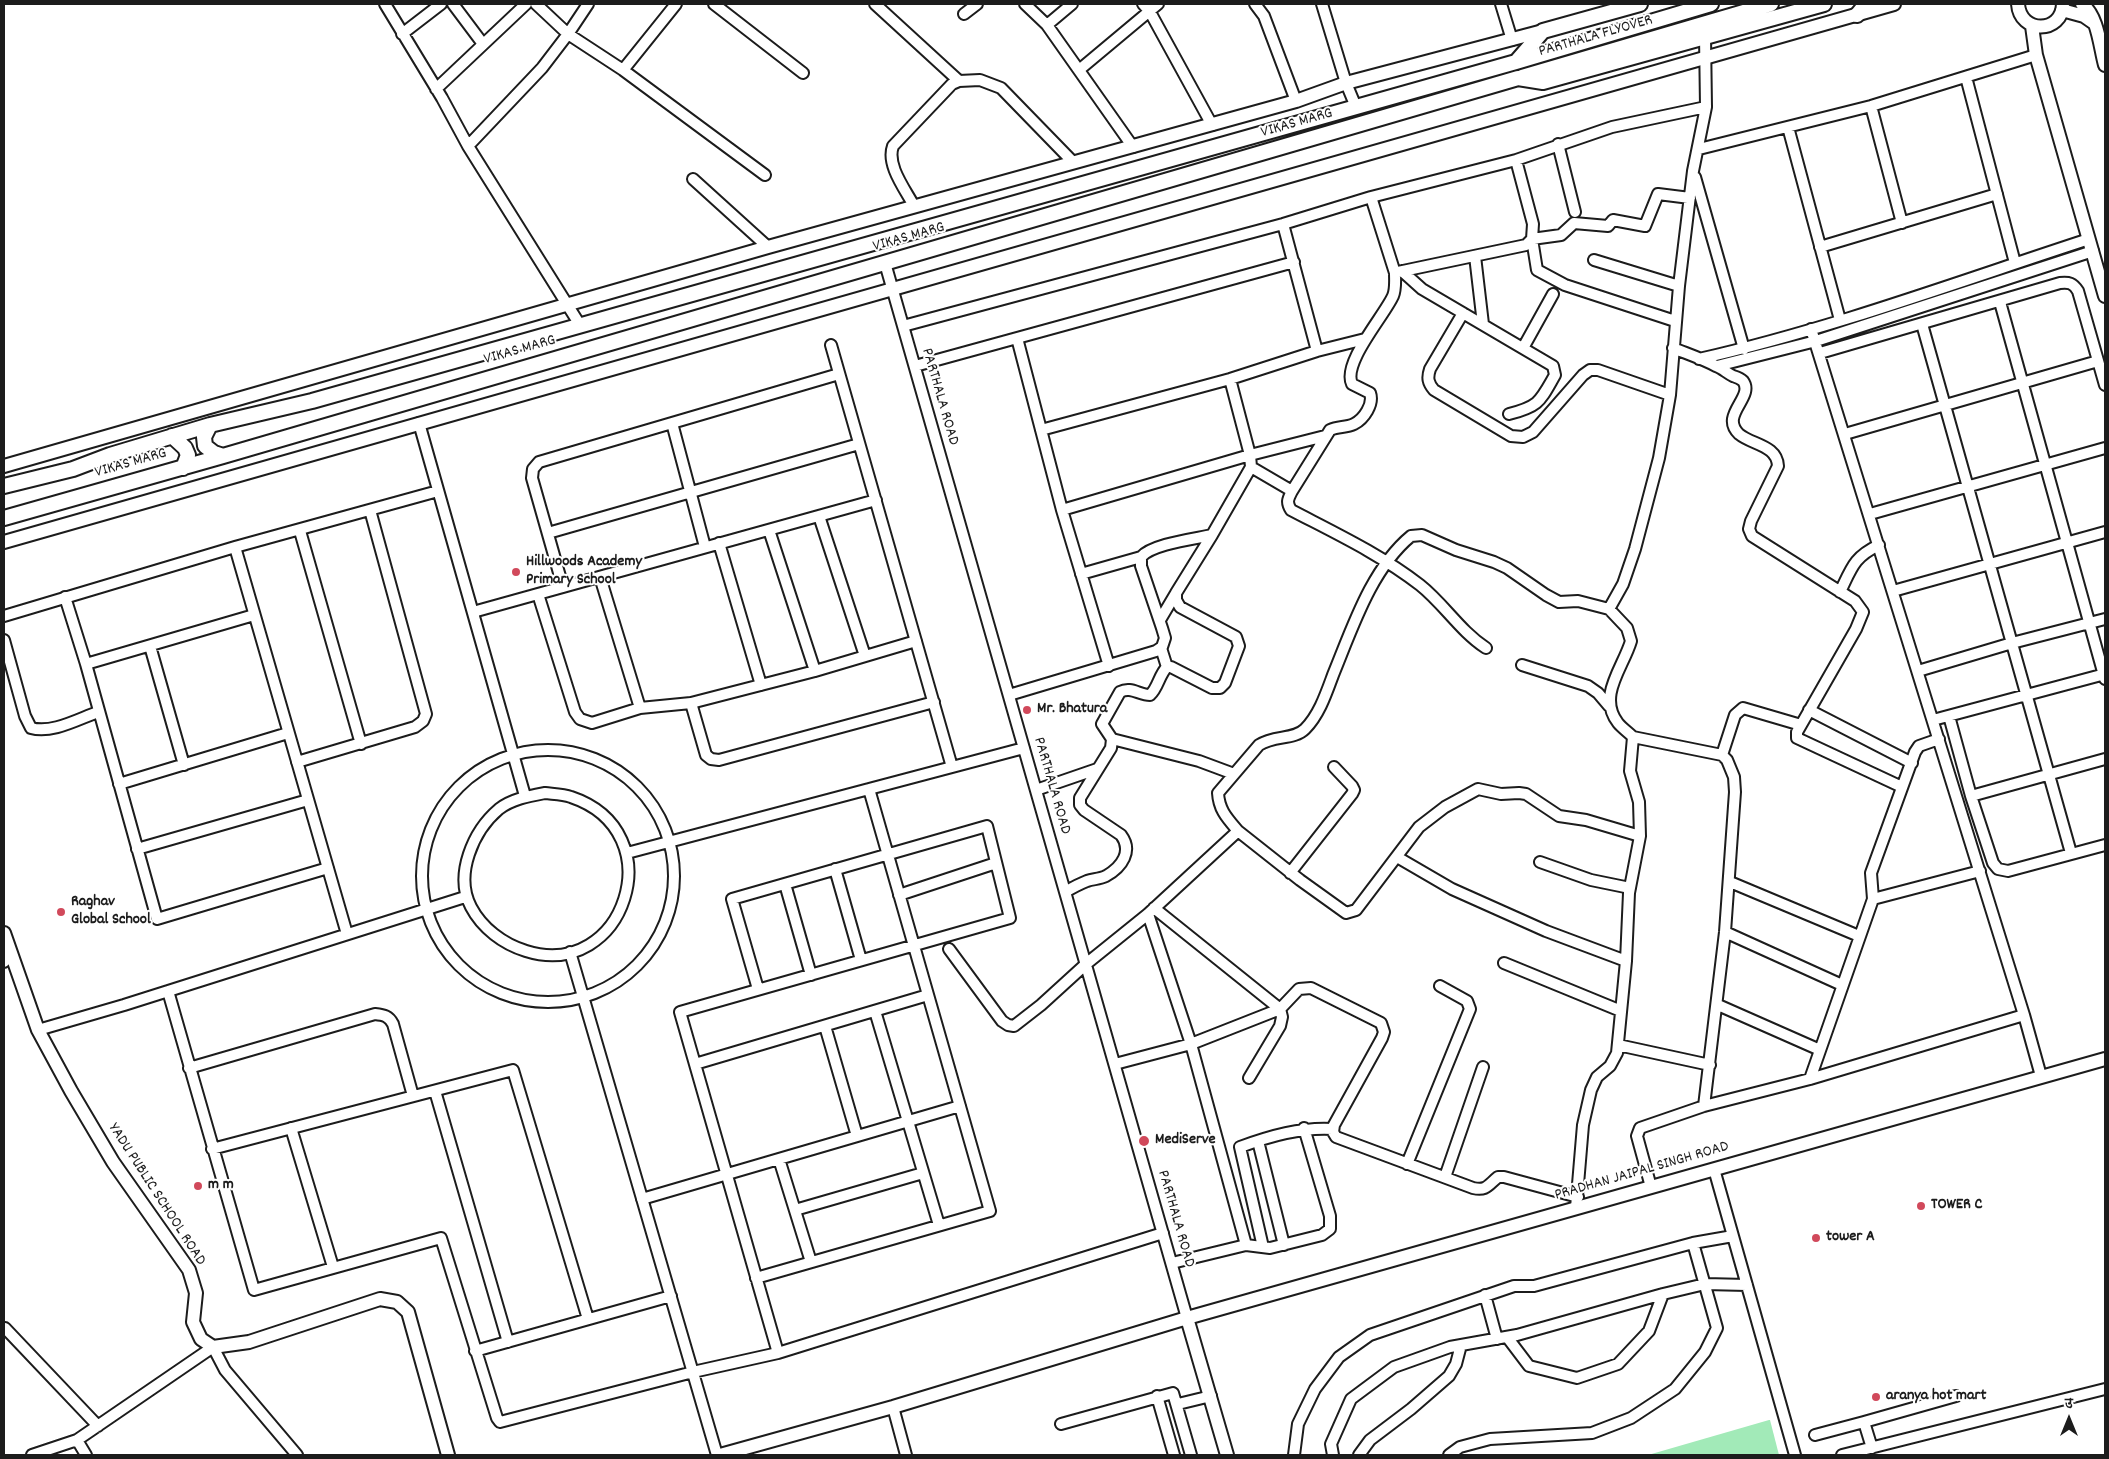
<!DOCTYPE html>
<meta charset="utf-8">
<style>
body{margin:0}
#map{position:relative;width:2109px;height:1459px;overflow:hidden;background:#fff;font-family:Dekko,"Playpen Sans Deva",sans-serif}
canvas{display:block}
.frame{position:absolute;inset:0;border:5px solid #1c1c1c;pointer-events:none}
.north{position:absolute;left:2044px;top:1394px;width:50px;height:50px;-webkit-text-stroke:4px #fff;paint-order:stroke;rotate:0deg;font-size:14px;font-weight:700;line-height:20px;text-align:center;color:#1c1c1c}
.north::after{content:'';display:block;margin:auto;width:18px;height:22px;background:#1c1c1c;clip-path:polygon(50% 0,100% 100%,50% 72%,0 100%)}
</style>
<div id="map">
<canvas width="2109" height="1459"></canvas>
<div class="frame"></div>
<div class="north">उ</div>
</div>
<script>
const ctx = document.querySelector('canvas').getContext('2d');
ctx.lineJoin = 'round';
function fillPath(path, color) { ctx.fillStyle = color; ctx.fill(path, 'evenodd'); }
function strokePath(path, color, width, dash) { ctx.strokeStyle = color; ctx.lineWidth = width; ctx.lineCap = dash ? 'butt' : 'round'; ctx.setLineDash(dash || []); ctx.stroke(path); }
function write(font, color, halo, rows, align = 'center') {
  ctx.font = font + ' Dekko,sans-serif'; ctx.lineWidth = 4; ctx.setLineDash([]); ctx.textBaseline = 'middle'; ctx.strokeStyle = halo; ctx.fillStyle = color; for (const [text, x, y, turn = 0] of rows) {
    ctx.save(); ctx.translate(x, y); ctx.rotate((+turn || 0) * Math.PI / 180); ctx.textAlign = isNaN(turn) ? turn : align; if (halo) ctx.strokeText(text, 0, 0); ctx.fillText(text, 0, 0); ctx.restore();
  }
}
const green = new Path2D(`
 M1770 1420 1779 1455H1648L1769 1420Z`);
const minor = new Path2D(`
 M385 4 442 98 468 146 580 325
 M453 4 483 44
 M536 4 568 34 623 70 765 175
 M714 4 803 73
 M875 4 959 81
 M1025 4 1047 25 1133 147
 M1143 4 1150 12 1212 125
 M1255 4 1264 16 1296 101
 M1322 4 1346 83 1356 107
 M1501 4 1512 40
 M964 14 977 4
 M1047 25 1072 4
 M402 34 441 4
 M623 70 676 4
 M1079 70 1158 4
 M1966 77 2015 263
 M436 89 526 4
 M1871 106 1902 223
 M1788 127 1840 320
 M1558 144 1575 212
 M468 146 542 68 568 34 588 4
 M1699 149 1871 106 2036 55
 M1695 177 1744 349
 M693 179 768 247
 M1371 197 1395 273C1395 281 1396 289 1393 296 1384 316 1342 363 1352 384L1370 393C1374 404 1364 419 1354 424 1346 428 1338 426 1330 430L1292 491C1288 499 1286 502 1291 510 1335 533 1380 554 1420 585 1444 604 1460 631 1486 648
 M914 206C905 189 886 165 893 146L952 84 959 81 980 80 1001 88 1073 162
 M1283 224 1317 351
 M1820 247 1997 194
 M1475 256 1483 324
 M1594 260 1679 286
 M885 263 1187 1318
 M1402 271 1422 289 1553 366 1555 375C1540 401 1540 406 1509 414
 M1398 272 1526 245 1532 239 1533 224 1516 160
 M2000 302 2105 679
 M1463 313 1430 369C1427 378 1428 383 1434 390L1511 436 1523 437 1533 432 1583 375 1590 370H1598L1670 395
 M1675 321 1565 285 1537 270 1532 239 1561 235 1574 223 1608 226 1613 220 1645 226 1658 194 1690 198
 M1922 324 2071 853
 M903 326 1283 224 1371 197 1516 160 1612 127 1706 107
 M1811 329 2024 1015 2041 1076
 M1017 338 1062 510 1109 666
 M831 345 952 767
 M1523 348 1553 294
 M1673 348C1688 354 1703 359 1716 366 1722 368 1727 373 1733 376 1736 377 1740 378 1743 381 1755 397 1719 415 1739 434 1752 445 1777 445 1778 466L1751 521 1749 529 1752 536 1855 601 1863 612 1856 629 1797 732V738L1902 787
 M1820 353 2060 283C2069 282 2073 283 2078 291L2105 385
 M1699 359C1831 329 1960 281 2089 239
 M915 366 1294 262
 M1717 366 1816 341 2093 251
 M419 423 525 796
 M672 423 705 547
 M1041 430 1230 379 1317 351 1365 339
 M1845 434 2098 361
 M1251 467 1292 491
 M1062 510 1250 455 1325 436
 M1870 514 2105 448
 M819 516 865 656
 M769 530 815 671
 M300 531 361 744
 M548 533 859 444
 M719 543 761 685
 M235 547 347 934
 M1081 574 1141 557
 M600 577 640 708
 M563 587 532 478 533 469 539 462 839 374
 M1893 591 2105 532
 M1840 592C1852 567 1854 557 1879 545
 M538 594 575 712 580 719 592 723 640 708 691 703 815 671 916 641
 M65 597 86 664 157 919 328 868
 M473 612 876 500
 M4 616 235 547 438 491
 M1160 620 1176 593
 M4 640 25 716 31 728C52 734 78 719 98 712
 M150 646 184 765
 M1161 648 1167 667
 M86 664 254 615
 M1522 665 1588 686 1598 693 1609 706
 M1918 671 2012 643 2105 619
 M1009 695 1156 651 1162 647 1165 638 1162 628 1141 566V557C1152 544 1194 539 1212 535
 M691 703 706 755 711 759 719 760 934 702
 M1809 710 1912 763
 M1949 716 1971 796 1993 863 1998 869 2008 871 2105 845
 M1933 720 2105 674
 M1633 737 1722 755 1727 760 1734 777 1735 792 1725 932 1704 1106
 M1112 739 1199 761 1234 774
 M422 876a126 126 0 1 1 252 0a126 126 0 1 1-252 0Z
 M1722 755 1735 715 1743 708 1801 725
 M297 762 415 727 423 721 426 714 370 510
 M119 784 288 733
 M1036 790 1097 769
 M545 793C553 794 563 794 571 797 675 832 624 982 526 951 503 944 482 928 471 907 454 875 473 831 499 809 512 799 529 796 545 793Z
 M1971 796 2105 759
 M1238 831 1300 880 1346 913 1356 910 1419 827 1445 807 1478 789 1501 794 1519 793 1526 794 1559 816 1586 820 1640 836
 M137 849 308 800
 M627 853 1024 748
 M1397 857 1452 889 1546 931 1626 961
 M1540 862 1591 880 1630 888
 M835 869 861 960
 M1290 873 1352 794 1354 790 1352 786 1334 767
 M1730 882 1859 936
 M785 884 811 975
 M1065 892C1072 888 1079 884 1087 881 1093 879 1100 879 1106 876 1122 867 1133 851 1121 835L1084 810 1080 805V798L1111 748 1112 739 1102 724 1120 692C1131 686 1139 695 1150 695 1158 688 1159 675 1167 667H1171L1212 688H1220L1225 683 1239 646 1236 637 1180 607 1176 600V593L1212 535 1251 467 1250 455 1230 379
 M899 895 996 863
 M1873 899 1980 871
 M1154 908 1280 1009 1282 1017 1280 1026 1249 1078
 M1148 914 1191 1044 1246 1245 1172 1263
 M1725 932 1842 985
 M949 949 1002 1021 1008 1025 1014 1026 1041 1005 1086 964 1148 914 1238 831C1227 818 1219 810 1218 793L1259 745C1274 735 1294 740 1305 729 1319 715 1326 694 1333 675 1352 629 1371 569 1411 536L1422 535 1456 550 1494 562 1507 568 1546 595 1559 602 1578 601 1609 609
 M570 952 717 1455
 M4 962 11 955
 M1504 963 1621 1011
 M758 989 732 899 987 826 1010 918 680 1012 778 1353
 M168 991 254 1290 441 1238 497 1418 500 1422 693 1372 778 1353 1163 1233
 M1718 1005 1820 1050
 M875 1011 939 1225
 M825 1026 857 1136
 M38 1030 124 1005 465 897
 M1618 1045 1710 1065
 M695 1064 928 995
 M1115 1064 1191 1044 1280 1009 1299 989 1311 988 1381 1023 1384 1032 1382 1038 1334 1125 1333 1132 1336 1137 1473 1188C1487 1191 1488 1185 1498 1177H1504L1578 1197
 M189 1068 375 1014C384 1015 389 1016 393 1024L413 1096
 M1810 1079 1873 899 1871 873 1915 752 1919 746 1939 739
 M435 1091 508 1342
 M291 1128 333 1267
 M1258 1141 1284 1245
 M212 1149 513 1070 588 1319
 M779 1159 811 1262
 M1407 1164 1470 1009 1467 1001 1440 986
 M1714 1169 1795 1455
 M1445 1177 1483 1067
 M1651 1187 1637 1136 1640 1128 1704 1106 1810 1079 2024 1015
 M642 1199 960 1106
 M1576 1208 1583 1125 1591 1090 1597 1077 1610 1066 1617 1053 1626 961 1629 893 1640 836 1639 802 1630 771 1633 737C1628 732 1622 728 1618 723 1597 696 1623 668 1631 641L1627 628 1609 609 1623 584 1635 549 1659 458 1670 395 1679 286 1693 171 1706 107 1705 36
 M795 1210 923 1173
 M1693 1243 1733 1236
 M1246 1245 1270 1248 1322 1235 1330 1229V1216L1304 1128
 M1263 1247 1240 1147C1270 1136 1301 1127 1333 1129
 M756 1278 990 1211 869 789
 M1485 1295 1497 1339
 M5 1328 98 1426
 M1507 1337 1529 1366 1577 1378 1618 1364 1649 1331 1663 1294
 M475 1351 671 1296
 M1157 1396 1174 1455
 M1178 1404 1211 1396
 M893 1407 906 1455
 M1061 1424 1173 1393 1191 1455
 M1815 1435 1864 1422
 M77 1440 86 1455
 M1872 1448 1864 1422 1956 1396
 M32 1455 77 1440 213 1347 225 1370 297 1455
 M1294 1455 1298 1424 1315 1389 1339 1357 1370 1335 1514 1286H1534L1693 1243 1717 1328 1705 1352 1675 1389 1631 1418 1592 1433 1490 1439 1460 1447 1449 1455
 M1333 1455 1331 1444 1351 1399 1394 1367 1450 1347 1517 1335 1663 1294 1705 1284 1747 1285
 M1359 1455 1370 1440 1411 1409 1449 1376 1456 1364 1461 1345
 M1842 1455 2105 1389`);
const tertiary = new Path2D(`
 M2018 4C2020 34 2062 34 2063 4
 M2082 4C2098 16 2100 47 2105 65
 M2062 10 2084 16 2094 23
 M2032 26 2036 55 2105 296
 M4 466 768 247 1296 101 1346 83 1543 31
 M4 542 1894 4
 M4 933 38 1030 71 1091 113 1162 189 1270 196 1293 193 1322 201 1339 213 1347 249 1342 380 1299 397 1302 408 1312 448 1455
 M1187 1318 1227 1455
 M720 1455 893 1407 1187 1318 2105 1059`);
const secondary = new Path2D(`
 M1857 15 1866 4
 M1516 62 1543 31 1640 4
 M1522 77 1771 4
 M210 425 204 437 205 446 214 453 223 456
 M172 436 185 448 188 455 183 468
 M4 486 73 469 110 455 210 425 312 401 1516 62 1711 4
 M4 518 223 456 1518 78 1543 82 1824 4`);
const markers = [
 [516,572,5,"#d1495b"],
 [1027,710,5,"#d1495b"],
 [61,912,5,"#d1495b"],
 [1144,1141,6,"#d1495b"],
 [198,1186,5,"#d1495b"],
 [1921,1206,5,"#d1495b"],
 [1816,1238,5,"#d1495b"],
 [1876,1397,5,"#d1495b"]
];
const streetNames = [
 ["PARTHALA FLYOVER",1596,37,-16],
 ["VIKAS MARG",1297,124,-16],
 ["VIKAS MARG",909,238,-16],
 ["VIKAS MARG",520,351,-16],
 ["PARTHALA ROAD",939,397,74],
 ["VIKAS MARG",131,464,-16],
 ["PARTHALA ROAD",1051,786,74],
 ["PRADHAN JAIPAL SINGH ROAD",1642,1172,-16],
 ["YADU PUBLIC SCHOOL ROAD",156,1195,57],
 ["PARTHALA ROAD",1175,1219,74]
];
const poiNames = [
 ["Hillwoods Academy",526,563],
 ["Primary School",526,581],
 ["Mr. Bhatura",1037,710],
 ["Raghav",71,903],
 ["Global School",71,921],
 ["MediServe",1155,1141],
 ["m m",208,1186],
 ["TOWER C",1931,1206],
 ["tower A",1826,1238],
 ["aranya hot mart",1886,1397]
];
fillPath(green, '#a2eab8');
strokePath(minor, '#1c1c1c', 14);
strokePath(tertiary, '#1c1c1c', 16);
strokePath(secondary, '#1c1c1c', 18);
strokePath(minor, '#fff', 10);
strokePath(tertiary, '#fff', 12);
strokePath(secondary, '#fff', 14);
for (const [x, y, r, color] of markers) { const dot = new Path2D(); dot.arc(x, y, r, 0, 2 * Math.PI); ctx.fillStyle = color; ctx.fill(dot); strokePath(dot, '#fff', 2); }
write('16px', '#1c1c1c', '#fff', streetNames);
write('bold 16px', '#1c1c1c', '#fff', poiNames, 'left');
</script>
